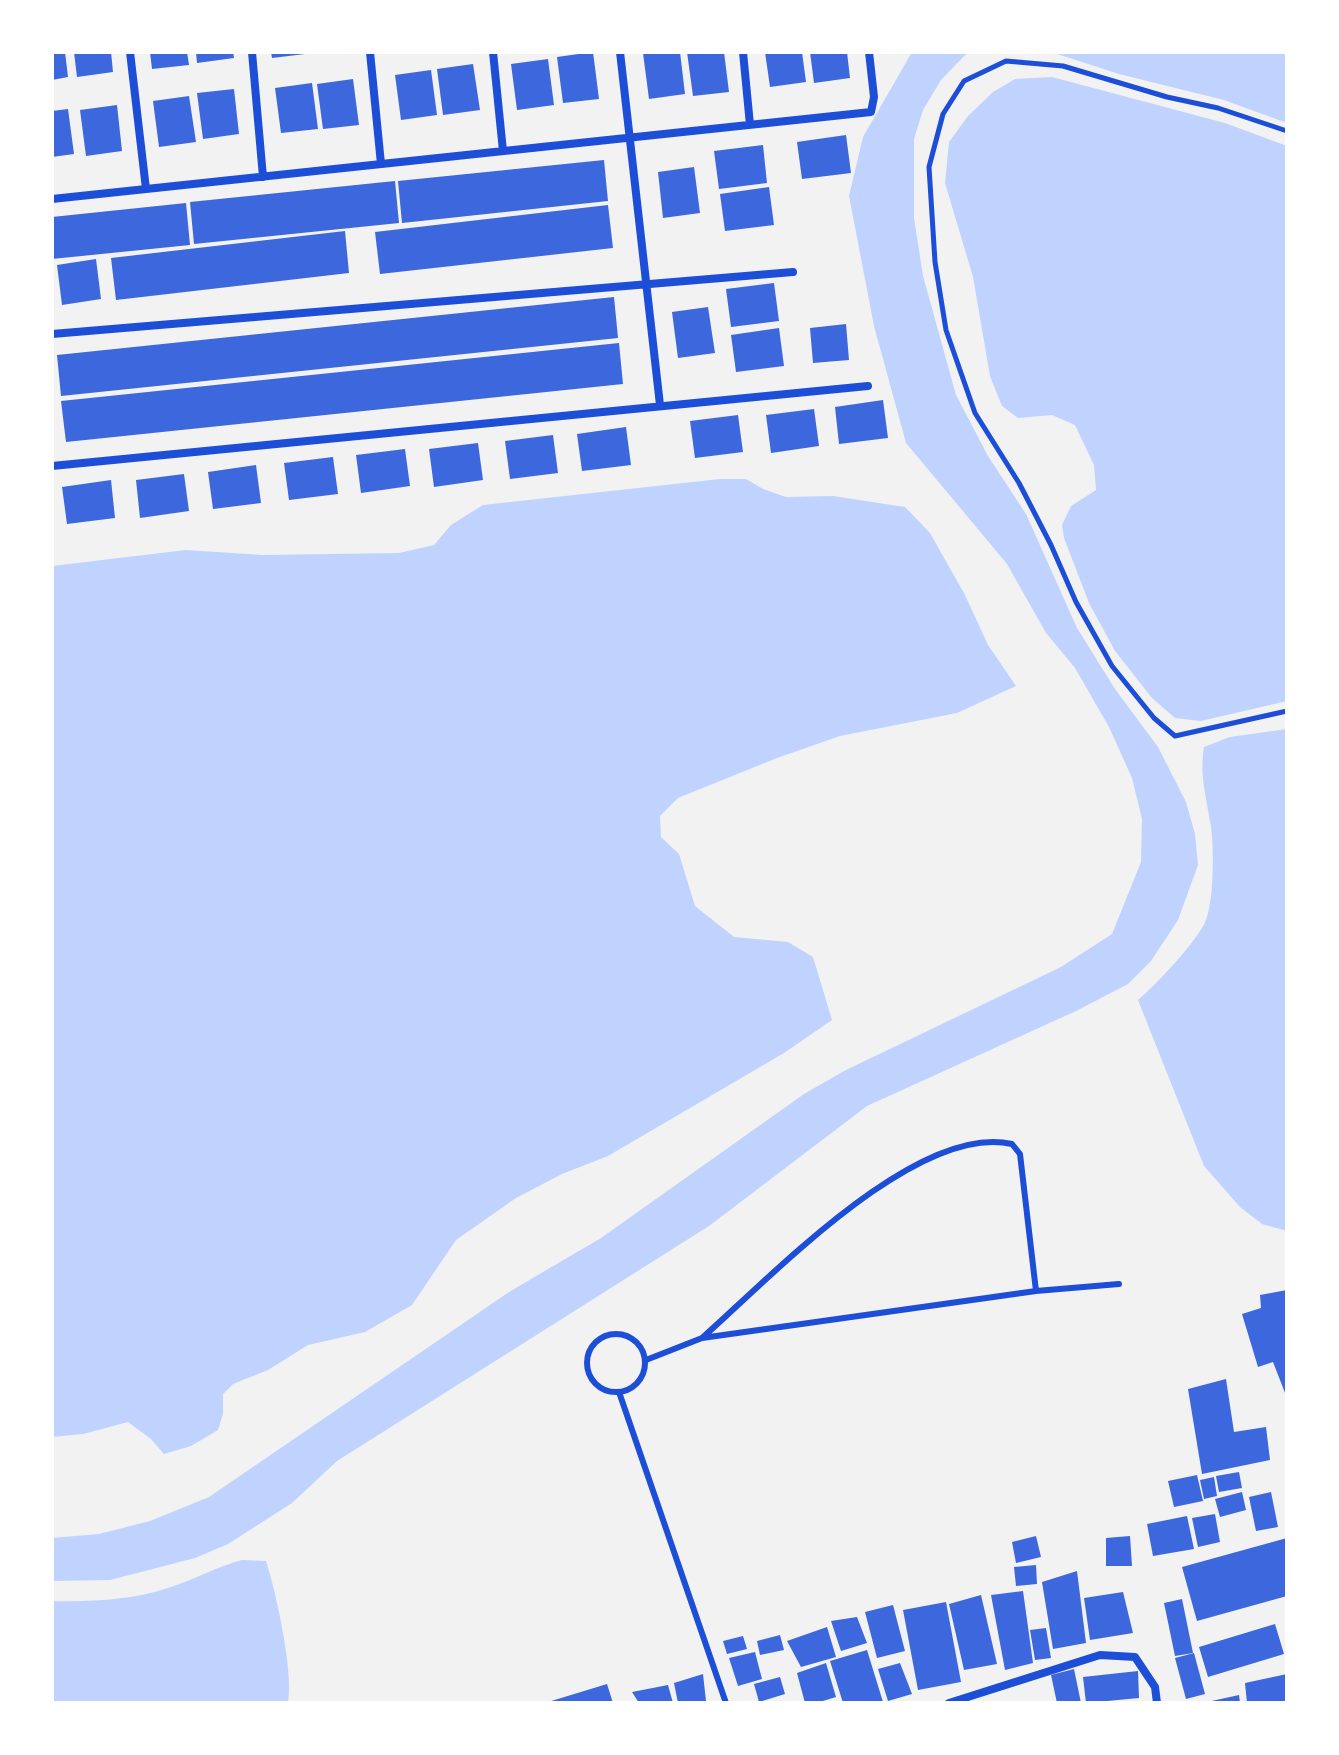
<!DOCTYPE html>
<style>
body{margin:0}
#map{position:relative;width:1339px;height:1755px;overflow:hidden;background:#f2f2f2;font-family:Raleway,sans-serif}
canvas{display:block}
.frame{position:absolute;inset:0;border:54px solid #fff;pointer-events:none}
</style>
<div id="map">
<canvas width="1339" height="1755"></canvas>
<div class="frame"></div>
</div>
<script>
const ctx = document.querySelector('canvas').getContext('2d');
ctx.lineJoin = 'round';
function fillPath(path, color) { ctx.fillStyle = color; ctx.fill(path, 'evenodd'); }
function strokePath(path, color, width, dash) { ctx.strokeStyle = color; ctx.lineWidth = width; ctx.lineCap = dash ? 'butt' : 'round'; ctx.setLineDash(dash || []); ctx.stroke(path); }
const water = new Path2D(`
 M912 52H968L941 80 923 110 914 139V218L923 276 956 395 988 456 1026 514 1077 628 1115 689 1158 747 1186 802 1195 834 1198 865 1178 920 1151 961 1128 984 1076 1011 867 1106 709 1226 337 1461 292 1503 228 1544 195 1558 110 1580 52 1581V1538L99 1534 150 1521 209 1497 509 1292 601 1238 804 1094 846 1070 1061 967 1112 934 1141 862 1142 819 1132 778 1109 727 1075 668 1046 633 1007 564 906 443 874 326 849 196 863 137Z
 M1051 52H1287V123L1224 100 1119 74Z
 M1052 77 1225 123 1287 146V701L1201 721 1175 718 1152 698 1115 651 1089 603 1064 538 1062 525 1071 506 1096 490 1094 465 1075 425 1052 415 1018 418 1002 406 990 376 973 277 945 183 949 142 968 116 993 92 1015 79Z
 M720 479H746L763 489 786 497 833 496 905 507 930 533 965 595 988 645 1016 686 957 713 840 736 777 758 678 798 660 816 661 837 679 854 695 906 734 937 788 942 813 957 832 1020 784 1053 608 1156 562 1174 516 1198 456 1240 412 1305 365 1332 308 1345 268 1370 233 1384 223 1394V1414L218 1430 191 1446 164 1454 151 1439 128 1422 83 1434 52 1437V566L186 550 263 555 399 553 434 545 451 525 483 505Z
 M1287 729V1231L1262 1224 1240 1207 1204 1166 1138 1000C1155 986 1199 939 1206 920 1214 899 1214 850 1211 827 1207 800 1199 775 1204 747L1230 737Z
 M242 1560 266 1561C276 1592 294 1673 288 1703H52V1601C91 1602 134 1600 171 1587 196 1579 218 1566 242 1560Z`);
const building = new Path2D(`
 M52 52H65L68 77 52 80Z
 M74 52H111L113 72 77 77Z
 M150 52H187L189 65 152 69Z
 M196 52H233L234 58 197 63Z
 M271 52H305V54L272 58Z
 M593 52 599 99 563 103 557 57Z
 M680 52 685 94 649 99 643 53Z
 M687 52H724L729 92 693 96Z
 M765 52H802L806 82 770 87Z
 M810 52H847L850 78 814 83Z
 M548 59 554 105 517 110 511 64Z
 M473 64 480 110 443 115 437 69Z
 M431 70 437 115 401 120 395 75Z
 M353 79 359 125 323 129 317 84Z
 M312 83 318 129 281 133 275 88Z
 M234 89 239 134 203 139 197 93Z
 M189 96 196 142 159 147 153 101Z
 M117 105 122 151 86 156 80 110Z
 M68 109 74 154 52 157V111Z
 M846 135 851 173 802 179 797 142Z
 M763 145 767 183 719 189 714 151Z
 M604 160 608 201 402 223 398 181Z
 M694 167 700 213 663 218 658 172Z
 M395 181 399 223 194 244 190 202Z
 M769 187 774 225 725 231 720 194Z
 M186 203 190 245 52 259V217Z
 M608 205 613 248 380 274 375 232Z
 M345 231 349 273 116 300 111 258Z
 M96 259 101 299 62 305 57 265Z
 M774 283 779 321 731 327 726 289Z
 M614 297 618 338 61 396 57 355Z
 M708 307 715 353 678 358 672 312Z
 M846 324 849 360 813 363 810 328Z
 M779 328 784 366 736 372 731 335Z
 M619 343 623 384 66 442 61 401Z
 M883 400 888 438 839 444 835 407Z
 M814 409 819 446 771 453 766 415Z
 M738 415 743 452 695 458 690 421Z
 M626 427 631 465 582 471 577 434Z
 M553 435 558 473 510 479 505 441Z
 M478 443 483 480 434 487 429 449Z
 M405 449 410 486 361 493 356 455Z
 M333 457 338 494 289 500 284 463Z
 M256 465 261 503 213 509 208 472Z
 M184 474 189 511 140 518 136 480Z
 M111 480 115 518 67 524 62 487Z
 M1287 1290V1398L1273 1362 1258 1367 1242 1314 1261 1308 1260 1295Z
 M1226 1379 1234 1432 1266 1427 1270 1460 1202 1474 1188 1389Z
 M1239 1472 1242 1488 1219 1492 1216 1476Z
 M1197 1475 1203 1501 1174 1507 1168 1481Z
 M1214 1477 1217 1496 1204 1499 1200 1480Z
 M1242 1492 1246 1510 1220 1517 1215 1499Z
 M1271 1492 1278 1527 1256 1531 1249 1497Z
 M1215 1514 1220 1542 1198 1547 1192 1518Z
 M1187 1516 1194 1549 1153 1556 1147 1524Z
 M1036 1536 1041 1557 1016 1563 1012 1542Z
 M1130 1536 1132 1566H1106V1538Z
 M1287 1538V1596L1197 1621 1182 1567Z
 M1036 1565 1037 1584 1016 1586 1014 1567Z
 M1077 1571 1086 1643 1053 1649 1042 1582Z
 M1023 1591 1033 1663 1005 1670 991 1595Z
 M1123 1592 1133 1633 1090 1640 1084 1598Z
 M981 1595 997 1664 964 1670 949 1604Z
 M1182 1599 1193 1653 1175 1656 1164 1603Z
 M946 1602 961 1682 918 1690 903 1610Z
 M893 1605 905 1651 877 1658 865 1612Z
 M857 1617 867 1643 841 1651 831 1621Z
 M1275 1624 1284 1654 1208 1677 1199 1647Z
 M827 1627 836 1657 801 1667 787 1641Z
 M1046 1628 1051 1658 1035 1660 1030 1630Z
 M780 1635 784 1650 760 1655 757 1641Z
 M743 1636 747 1649 727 1654 723 1641Z
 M867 1650 883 1702 843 1703 830 1661Z
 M755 1652 762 1679 738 1686 729 1658Z
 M1194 1653 1205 1694 1186 1699 1175 1658Z
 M826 1663 836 1697 816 1703H805L797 1673Z
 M900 1663 912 1694 888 1701 878 1669Z
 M1074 1669 1081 1703H1057L1051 1675Z
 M1138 1671 1139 1698 1086 1703 1083 1677Z
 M703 1674 706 1701 678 1703 674 1683Z
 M1287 1674V1703H1247L1245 1683Z
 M780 1677 785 1694 759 1702 754 1684Z
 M607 1684 613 1703H548V1702Z
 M668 1685 673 1703H639L632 1692Z
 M1239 1695 1240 1703H1207V1702Z`);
const path = new Path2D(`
 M1287 131 1218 108 1167 97 1063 66 1006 61 964 81 943 114 929 167 935 262 946 330 975 413 1019 483 1051 545 1076 602 1112 666 1154 718 1175 736 1287 711`);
const service = new Path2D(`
 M587 1363a29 29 0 1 1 58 0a29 29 0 1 1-58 0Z
 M702 1338C770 1278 917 1122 1012 1144L1020 1154 1036 1291
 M646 1360 702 1338 1036 1291 1119 1284
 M619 1392 726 1703`);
const minor = new Path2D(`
 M130 52 146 189
 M252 52 263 177
 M370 52 381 164
 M493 52 503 151
 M620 52 660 405
 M743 52 750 125
 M52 199 871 112 874 97 869 52
 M52 334 793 272
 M52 466 868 386
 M949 1703 1100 1655 1135 1657 1155 1687 1157 1703`);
fillPath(water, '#bfd3fe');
fillPath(building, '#3d67dc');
strokePath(path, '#1d4ed8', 5);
strokePath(service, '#1d4ed8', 6);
strokePath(minor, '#1d4ed8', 8);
</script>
